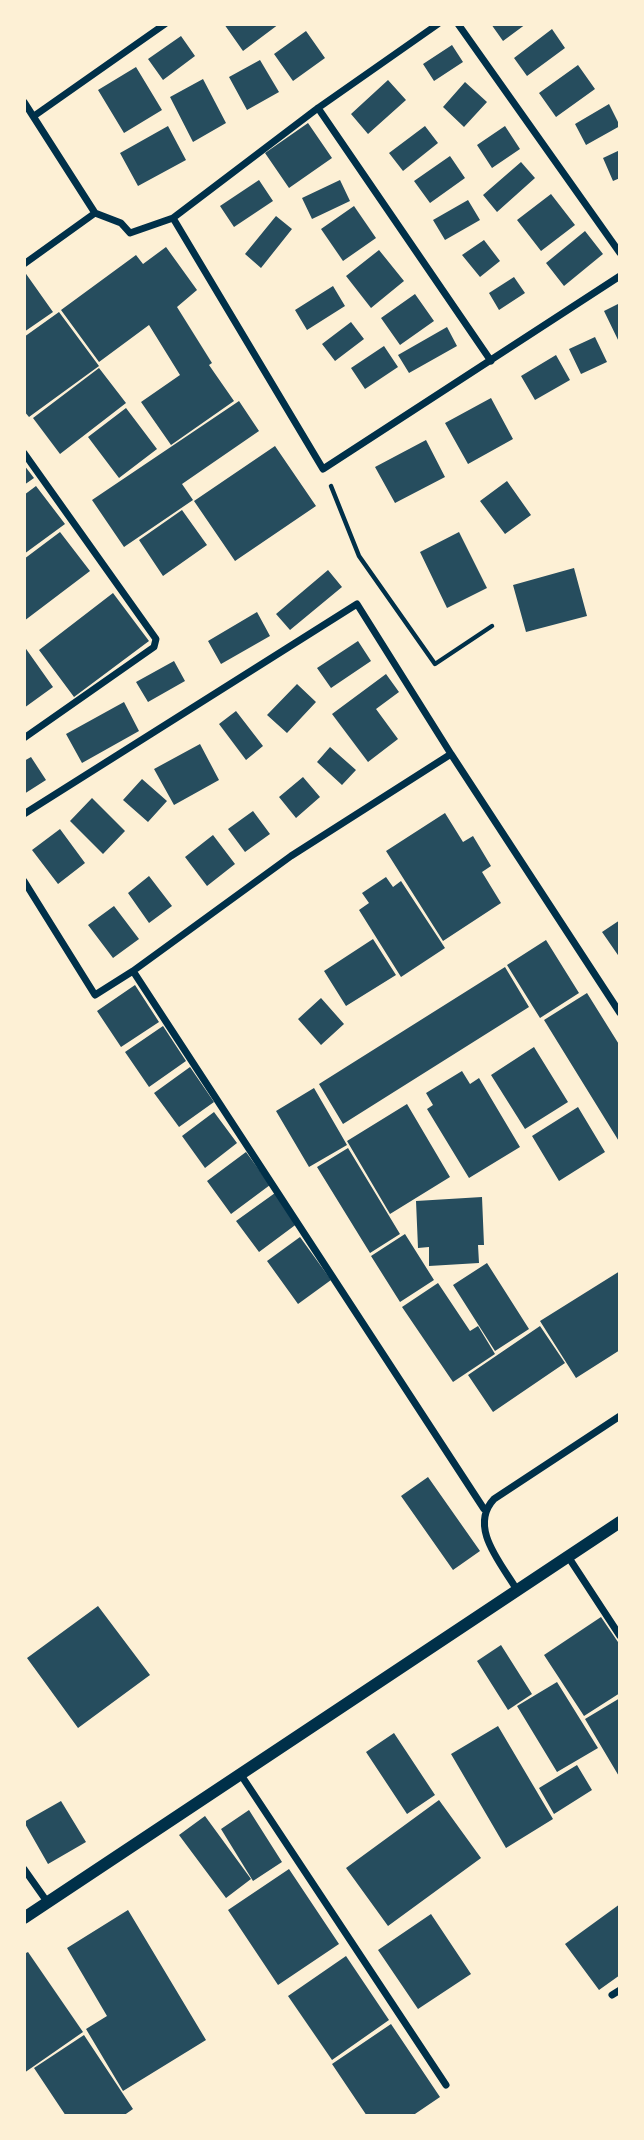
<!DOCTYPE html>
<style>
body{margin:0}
#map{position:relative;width:644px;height:2140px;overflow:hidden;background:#fdf0d5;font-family:"Noto Sans",sans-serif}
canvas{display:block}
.frame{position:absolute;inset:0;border:26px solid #fdf0d5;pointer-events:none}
</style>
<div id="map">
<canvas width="644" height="2140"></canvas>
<div class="frame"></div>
</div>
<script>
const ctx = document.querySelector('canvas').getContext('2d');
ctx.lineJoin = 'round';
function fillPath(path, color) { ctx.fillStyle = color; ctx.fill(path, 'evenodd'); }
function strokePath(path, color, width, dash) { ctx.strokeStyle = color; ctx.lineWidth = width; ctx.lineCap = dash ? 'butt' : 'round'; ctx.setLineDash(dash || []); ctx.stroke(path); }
const building = new Path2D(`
 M224 24H279L243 51Z
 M491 24H526L503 41Z
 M552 29 565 48 527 76 514 58Z
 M306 31 325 58 293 81 274 54Z
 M181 36 195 56 163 80 148 59Z
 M452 45 463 62 434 81 423 64Z
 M260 60 279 92 247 110 229 77Z
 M578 65 595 89 556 117 539 93Z
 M136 67 162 110 124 133 98 90Z
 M203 79 226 123 193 142 170 97Z
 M388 80 406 100 368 134 351 114Z
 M465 82 487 102 464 127 443 107Z
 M609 104 620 126 586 145 575 124Z
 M308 123 332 158 289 188 265 153Z
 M168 126 186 160 138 186 120 153Z
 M425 126 438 143 403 171 389 153Z
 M505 126 520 149 492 168 477 145Z
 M620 150V178L613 181 603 158Z
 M450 156 465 178 430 203 414 181Z
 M521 162 535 178 497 212 483 195Z
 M259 180 273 201 234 227 220 206Z
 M340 180 350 201 312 219 302 198Z
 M551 194 575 225 541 251 517 220Z
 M468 200 480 220 445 240 433 220Z
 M354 206 376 238 343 261 321 229Z
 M276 216 292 229 261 268 245 254Z
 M585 231 603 254 564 286 546 263Z
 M484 240 500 261 480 277 462 255Z
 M166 247 197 290 177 307 212 363 209 365 234 401 171 445 141 402 180 375 149 325 99 362 61 310 136 255 143 264Z
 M379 250 404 281 371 308 346 276Z
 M24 271 53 312 24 332Z
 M514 277 525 293 499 310 489 293Z
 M333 286 345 306 307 330 295 310Z
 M415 294 434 321 400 345 381 318Z
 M620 303V344L604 311Z
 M59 312 99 366 29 417 24 411V337Z
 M351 322 364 339 335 361 322 344Z
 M447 327 457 346 409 373 398 355Z
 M595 337 607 362 581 374 569 349Z
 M384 346 398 367 365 389 351 368Z
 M556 355 570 380 535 400 521 376Z
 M99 368 126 403 60 454 33 418Z
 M491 398 513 439 468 464 445 423Z
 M239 401 259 431 182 484 193 500 124 547 92 500Z
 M126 408 157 449 119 478 88 437Z
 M426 440 445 477 395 503 375 467Z
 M275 446 316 506 235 561 194 501Z
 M24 465 34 478 24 485Z
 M507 481 531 515 505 534 480 501Z
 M36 486 65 524 24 554V495Z
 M182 510 207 545 163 576 139 540Z
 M60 532 90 571 24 621V559Z
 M459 532 487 588 447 608 420 552Z
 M574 568 587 616 526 632 513 585Z
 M328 570 342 587 290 630 276 614Z
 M113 593 149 641 74 697 39 650Z
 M257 612 270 636 221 664 208 641Z
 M358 641 371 661 331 688 317 668Z
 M24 646 53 687 24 708Z
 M174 661 185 681 148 702 136 682Z
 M386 674 399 692 376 709 398 739 368 762 332 714Z
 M297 684 316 702 287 733 267 715Z
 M124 702 139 731 82 763 66 734Z
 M236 711 263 746 246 760 219 724Z
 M200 744 219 780 174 805 154 769Z
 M330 747 356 770 342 785 317 762Z
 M31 757 46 780 24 794V761Z
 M303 777 320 797 296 818 279 797Z
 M142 779 167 801 148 822 123 800Z
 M92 798 125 831 103 854 70 821Z
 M253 811 270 834 245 852 228 829Z
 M445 813 463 842 473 836 491 866 482 872 501 903 443 941 386 851Z
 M60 829 85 863 58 884 32 850Z
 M213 835 235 864 207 886 185 857Z
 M149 876 172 906 149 923 128 893Z
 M386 877 393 887 401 881 445 948 401 977 359 910 369 903 362 893Z
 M114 906 139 939 113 958 88 925Z
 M620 920V958L602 932Z
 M373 939 396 975 346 1006 324 971Z
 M546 940 579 993 540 1018 507 965Z
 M505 967 529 1007 343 1124 319 1084Z
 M135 985 159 1022 121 1047 97 1011Z
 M587 993 620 1046V1143L544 1020Z
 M321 998 344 1024 321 1045 298 1019Z
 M163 1026 186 1061 149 1087 125 1052Z
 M534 1047 568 1102 525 1129 491 1075Z
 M190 1067 214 1102 179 1127 154 1093Z
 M462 1071 470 1084 479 1078 520 1147 469 1178 427 1109 433 1105 426 1093Z
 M314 1088 347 1145 309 1167 276 1111Z
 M407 1104 450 1177 390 1214 347 1141Z
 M578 1107 605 1152 559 1181 532 1136Z
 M214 1112 237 1143 205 1168 182 1136Z
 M348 1148 400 1234 370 1253 317 1167Z
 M246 1152 270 1185 231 1214 207 1181Z
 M275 1193 298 1223 259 1252 236 1221Z
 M482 1197 484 1245H478L479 1263 429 1266V1247L418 1248 416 1201Z
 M405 1234 434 1280 400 1302 371 1256Z
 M300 1237 331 1280 298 1304 267 1261Z
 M487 1263 529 1329 495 1351 453 1285Z
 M620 1271V1350L576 1378 540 1321Z
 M438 1283 470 1331 478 1326 495 1354 453 1382 402 1307Z
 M540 1326 565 1363 493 1412 468 1375Z
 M428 1477 480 1551 453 1570 401 1496Z
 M98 1606 150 1675 78 1728 27 1658Z
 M601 1617 620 1645V1693L584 1716 544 1655Z
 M501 1645 532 1694 508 1710 477 1661Z
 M557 1682 598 1748 557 1772 517 1706Z
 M620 1698V1778L585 1719Z
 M498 1726 553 1819 506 1848 451 1754Z
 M394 1733 435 1795 407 1814 366 1752Z
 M577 1765 592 1790 554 1814 539 1788Z
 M439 1800 481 1858 388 1926 346 1868Z
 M61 1801 86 1842 48 1864 24 1822Z
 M249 1810 282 1862 253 1881 221 1829Z
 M205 1816 251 1879 226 1898 179 1835Z
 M289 1869 339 1944 278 1985 228 1910Z
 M620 1904V1975L599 1990 565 1944Z
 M128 1910 206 2040 123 2091 86 2029 107 2016 67 1948Z
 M431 1914 471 1974 418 2009 378 1950Z
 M28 1952 83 2032 24 2073V1954Z
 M346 1956 389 2020 332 2060 288 1996Z
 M391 2024 440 2097 412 2116H367L332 2064Z
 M84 2035 133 2109 123 2116H66L34 2068Z`);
const path = new Path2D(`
 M331 486 359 556 435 664 492 626`);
const minor = new Path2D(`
 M458 24 620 253
 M24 102 95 213
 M318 108 491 361
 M34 116 165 24
 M95 213 121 223 130 233 173 218 323 469 620 276
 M173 218 318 108 438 24
 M24 264 95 213
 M24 453 156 639 154 647 24 738
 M24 814 357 604 451 754
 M24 881 95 995 133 971 291 856 451 754 620 1013
 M133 971 484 1509
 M569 1558 620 1636
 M517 1590C501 1563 468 1527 494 1499L620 1416
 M241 1775 446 2085
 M24 1869 48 1903
 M612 1995 620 1990`);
const tertiary = new Path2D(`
 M24 1918 620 1522`);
fillPath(building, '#264d5e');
strokePath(path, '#003049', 4.5);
strokePath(minor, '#003049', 7);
strokePath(tertiary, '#003049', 12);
</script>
